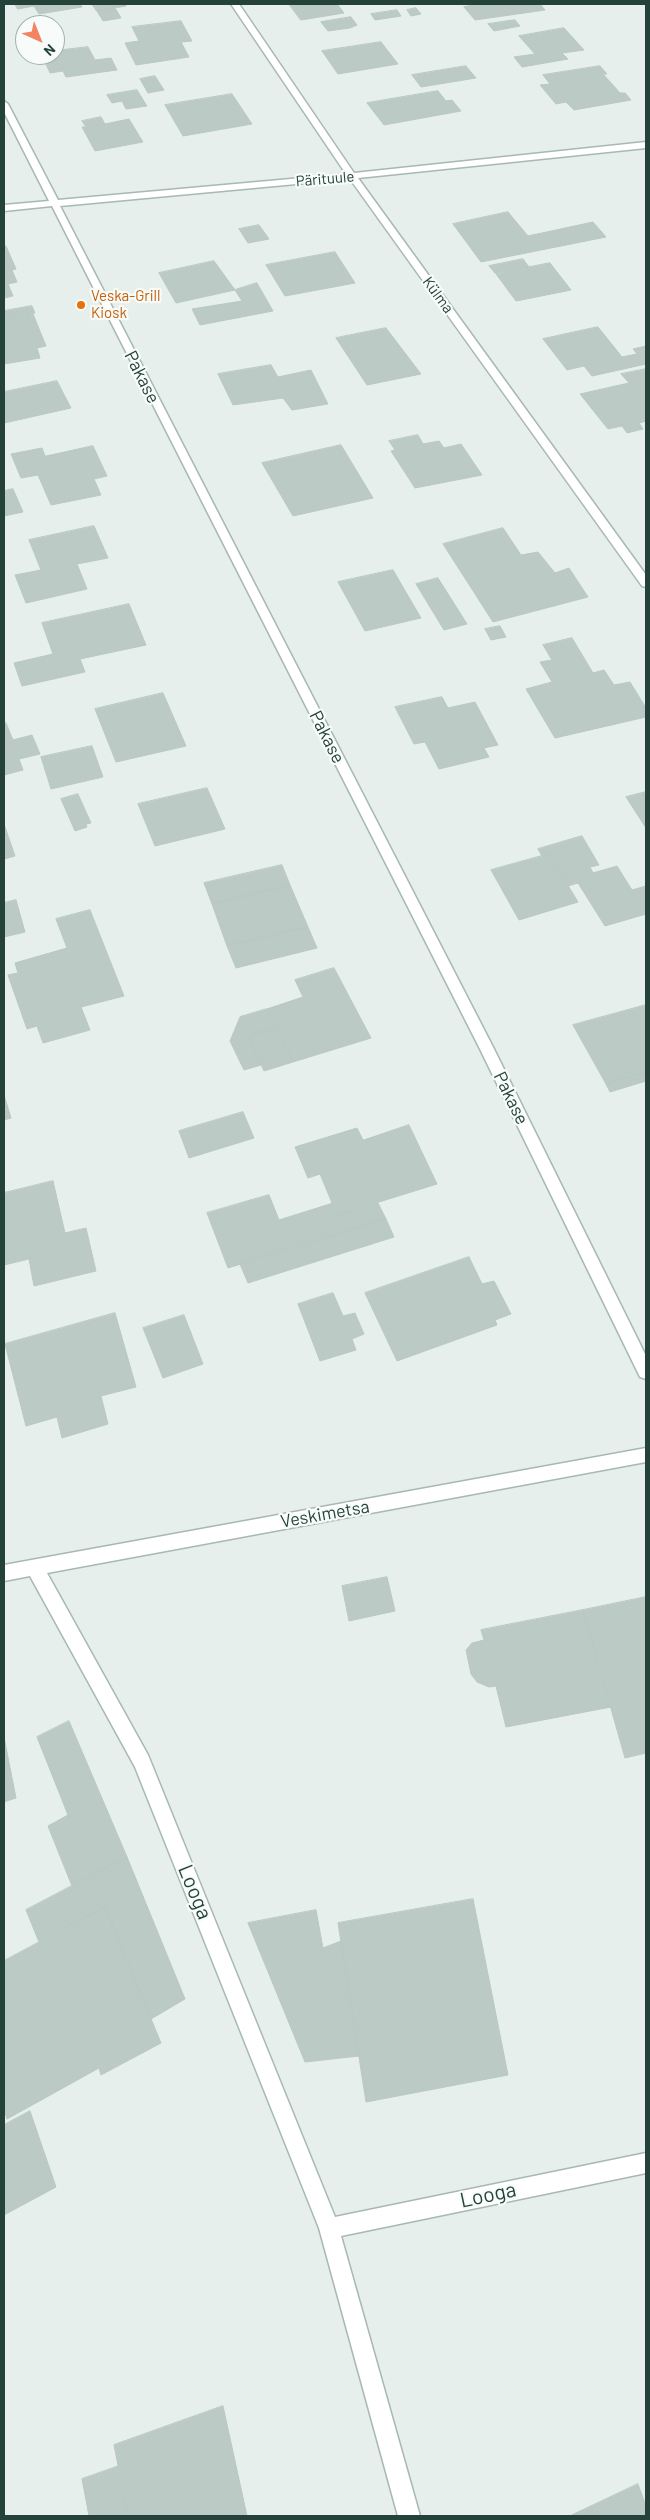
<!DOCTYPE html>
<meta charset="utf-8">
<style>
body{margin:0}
#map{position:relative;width:650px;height:2520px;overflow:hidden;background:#e6efeb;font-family:Barlow,sans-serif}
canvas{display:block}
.frame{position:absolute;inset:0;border:5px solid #24423a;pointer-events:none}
.north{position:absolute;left:15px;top:15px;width:50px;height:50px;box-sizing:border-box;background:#f7fbf9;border:1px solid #a3b1ad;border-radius:50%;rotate:136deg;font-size:14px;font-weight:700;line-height:20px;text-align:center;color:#24423a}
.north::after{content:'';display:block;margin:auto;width:18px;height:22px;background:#f4845f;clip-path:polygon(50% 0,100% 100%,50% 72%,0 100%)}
</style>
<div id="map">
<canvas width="650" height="2520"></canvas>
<div class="frame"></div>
<div class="north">N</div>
</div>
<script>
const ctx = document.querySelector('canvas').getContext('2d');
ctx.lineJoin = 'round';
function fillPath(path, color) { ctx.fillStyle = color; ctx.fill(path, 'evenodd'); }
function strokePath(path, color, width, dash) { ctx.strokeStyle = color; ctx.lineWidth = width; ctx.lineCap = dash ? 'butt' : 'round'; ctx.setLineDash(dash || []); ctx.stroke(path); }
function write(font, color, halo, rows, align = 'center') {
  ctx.font = font + ' Barlow,sans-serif'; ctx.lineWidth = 4.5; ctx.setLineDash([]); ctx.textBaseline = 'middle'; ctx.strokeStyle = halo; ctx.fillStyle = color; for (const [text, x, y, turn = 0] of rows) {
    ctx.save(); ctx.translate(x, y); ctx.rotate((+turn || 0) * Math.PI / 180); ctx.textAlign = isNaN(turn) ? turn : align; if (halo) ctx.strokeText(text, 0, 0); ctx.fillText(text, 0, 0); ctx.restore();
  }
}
const building = new Path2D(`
 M15 4H80L82 7 39 14 34 6 18 9Z
 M92 4H125L126 6 97 11Z
 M289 4H337L344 13 301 20Z
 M478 4H540L545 10 475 20 464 7Z
 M115 8 121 18 103 21 97 11Z
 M416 8 421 14 411 16 407 10Z
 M397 10 401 16 375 20 371 14Z
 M351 17 357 25 350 28 328 31 321 22Z
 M515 20 520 26 494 31 488 24Z
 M181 21 192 41 181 42 189 57 136 65 125 43 139 41 132 27Z
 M564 28 584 50 562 53 568 59 522 67 514 57 535 54 519 36Z
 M381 42 398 64 338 74 322 51Z
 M88 47 95 60 111 58 117 70 66 77 63 71 50 73 42 55H55V51Z
 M466 66 476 78 421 87 412 75Z
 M600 66 607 74H603L620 93H625L631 100 574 110 566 102 556 104 540 85 550 84 543 75Z
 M155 76 164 90 148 93 140 79Z
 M137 90 147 106 126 109 122 101 112 103 107 95Z
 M438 91 446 101 452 100 461 111 384 125 367 103Z
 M232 94 252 124 183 136 165 105Z
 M101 117 105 124 129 119 143 142 95 151 82 127H86L82 121Z
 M508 212 528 236 593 222 606 237 481 262 453 224Z
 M259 225 269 239 248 243 239 229Z
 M4 246H6L16 269 12 270 17 282 8 284 13 296 4 298Z
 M335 252 355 283 285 296 266 265Z
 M523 259 529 267 495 273 489 266Z
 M214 261 235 290 176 303 159 273Z
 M550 263 571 290 516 301 496 274Z
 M257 283 273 311 200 325 192 309 242 301 235 290Z
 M32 306 35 313 4 319V311Z
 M33 314 46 346 37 348 40 358 4 364V319Z
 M598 327 622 357 637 354 633 349 646 346V364L592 376 584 366 567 370 543 339Z
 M386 328 421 374 367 385 336 338Z
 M271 365 278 377 311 370 328 404 292 410 283 398 233 405 218 374Z
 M646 369V421L639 423 643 429 627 433 622 426 608 429 580 394 629 383 621 374Z
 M57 381 71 408 4 423V392Z
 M418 435 423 444 439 441 444 448 461 444 482 475 415 488 391 451 395 450 389 441Z
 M341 445 373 498 293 516 262 463Z
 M93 446 107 476 94 479 101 495 51 505 38 475 21 478 11 454 42 448 45 456Z
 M13 489 23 512 4 516V491Z
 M94 526 108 558 77 564 87 589 26 603 15 575 41 570 29 540Z
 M503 528 521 555 538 552 555 573 569 568 588 597 493 622 443 544Z
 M393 570 421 618 365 631 338 582Z
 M438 578 467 624 444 630 416 584Z
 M129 604 146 645 80 659 85 672 22 686 14 663 53 654 42 623Z
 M500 626 506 637 491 640 485 629Z
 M572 638 593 673 604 670 614 685 630 682 646 708V717L555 738 526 689 552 682 540 662 552 660 543 645Z
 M163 693 186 746 116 762 95 709Z
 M442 697 448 708 475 702 498 745 484 748 489 757 439 769 425 742 414 744 395 707Z
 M6 723 13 740 32 735 40 754 19 759 23 770 4 775V724Z
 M92 746 103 777 51 789 41 757Z
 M207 788 225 829 155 846 138 804Z
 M646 792V828L626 797Z
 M78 794 91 823 86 824 87 827 75 831 61 799Z
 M4 824 15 856 4 859Z
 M582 836 599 865 590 867 593 873 617 866 632 890 646 886V914L605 926 578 883 568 886 549 854 542 856 538 849Z
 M549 854 578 902 519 920 491 870Z
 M282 865 290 885 212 904 204 883Z
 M290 885 308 927 227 946 212 904Z
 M16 900 25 932 4 937V903Z
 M90 910 124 996 81 1007 90 1030 43 1043 37 1026 27 1029 8 975 18 973 15 963 67 948 56 919Z
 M308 927 317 948 236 968 227 946Z
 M334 968 371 1038 293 1062 267 1009 303 997 295 980Z
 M646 1005V1072L606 1084 573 1025Z
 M267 1009 276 1027 248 1036 261 1065 244 1070 230 1041 240 1017Z
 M276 1027 293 1062 264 1071 248 1036Z
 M646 1072V1081L610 1092 606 1084Z
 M4 1095 11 1118 4 1120Z
 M243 1112 254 1138 189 1158 179 1131Z
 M409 1125 437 1184 337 1215 320 1174 308 1178 295 1147 357 1128 363 1140Z
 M53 1181 65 1233 86 1228 96 1271 34 1286 29 1259 4 1265V1193Z
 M269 1195 279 1220 333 1203 337 1215 378 1203 386 1219 228 1268 207 1213Z
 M386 1219 394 1237 248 1283 240 1264Z
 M469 1257 482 1284 494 1281 511 1314 495 1320 497 1325 397 1361 365 1293Z
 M333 1293 343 1316 355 1313 364 1334 352 1339 356 1350 320 1361 298 1304Z
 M115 1313 136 1387 101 1396 108 1424 62 1438 57 1417 26 1426 5 1344Z
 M184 1315 203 1364 163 1378 143 1328Z
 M387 1577 395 1611 349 1621 342 1586Z
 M646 1597V1753L625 1758 583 1610Z
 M583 1610 611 1707 506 1727 496 1686 489 1687 477 1682 471 1674 466 1650 472 1643 484 1640 481 1630Z
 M69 1721 127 1857 72 1886 48 1826 68 1815 37 1737Z
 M4 1737 16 1798 4 1802Z
 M127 1857 185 1999 151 2019 105 1907 39 1942 26 1910Z
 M473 1899 508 2075 366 2102 338 1923Z
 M105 1907 161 2043 101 2075 99 2068 7 2119 4 2109V1961Z
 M316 1910 323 1948 341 1941 359 2056 305 2062 248 1923Z
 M30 2111 56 2187 4 2215V2125Z
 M223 2406 247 2516H128L114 2445Z
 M119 2466 128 2516H89L82 2479Z
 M638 2484 646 2506V2516H570Z`);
const minor = new Path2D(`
 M231 4H239L354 173 646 142V148L358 178 646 575V587L642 586 350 179 60 206 493 1047 646 1356V1379L640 1377 479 1047 52 206 4 211V205L49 201 4 112V101L8 104 58 200 346 174Z
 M646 1448V1462L47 1573 148 1755 335 2217 646 2153V2173L341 2236 420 2516H398L319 2228 135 1767 30 1576 4 1581V1565Z`);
const markers = [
 [81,305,5,"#e8710a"]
];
const farStreetnames = [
 ["Pärituule",325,179,-5],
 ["Külma",438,295,54]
];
const farFoodnames = [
 ["Veska-Grill",91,296],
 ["Kiosk",91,313]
];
const streetNames = [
 ["Pakase",142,377,63],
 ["Pakase",327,737,63],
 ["Pakase",511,1098,64],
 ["Veskimetsa",325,1514,-10]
];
const nearStreetnames = [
 ["Looga",195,1892,68],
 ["Looga",488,2195,-12]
];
fillPath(building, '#bbcac4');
strokePath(building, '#b8c9c2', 1);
strokePath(minor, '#a8b8b2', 3);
fillPath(minor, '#fff');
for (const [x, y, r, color] of markers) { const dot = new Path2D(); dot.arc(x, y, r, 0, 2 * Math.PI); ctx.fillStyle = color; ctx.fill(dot); strokePath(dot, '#f7fbf9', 2); }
write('15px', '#24423a', '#f7fbf9', farStreetnames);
write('15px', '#c56008', '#f7fbf9', farFoodnames, 'left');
write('18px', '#24423a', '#f7fbf9', streetNames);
write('21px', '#24423a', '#f7fbf9', nearStreetnames);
</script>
